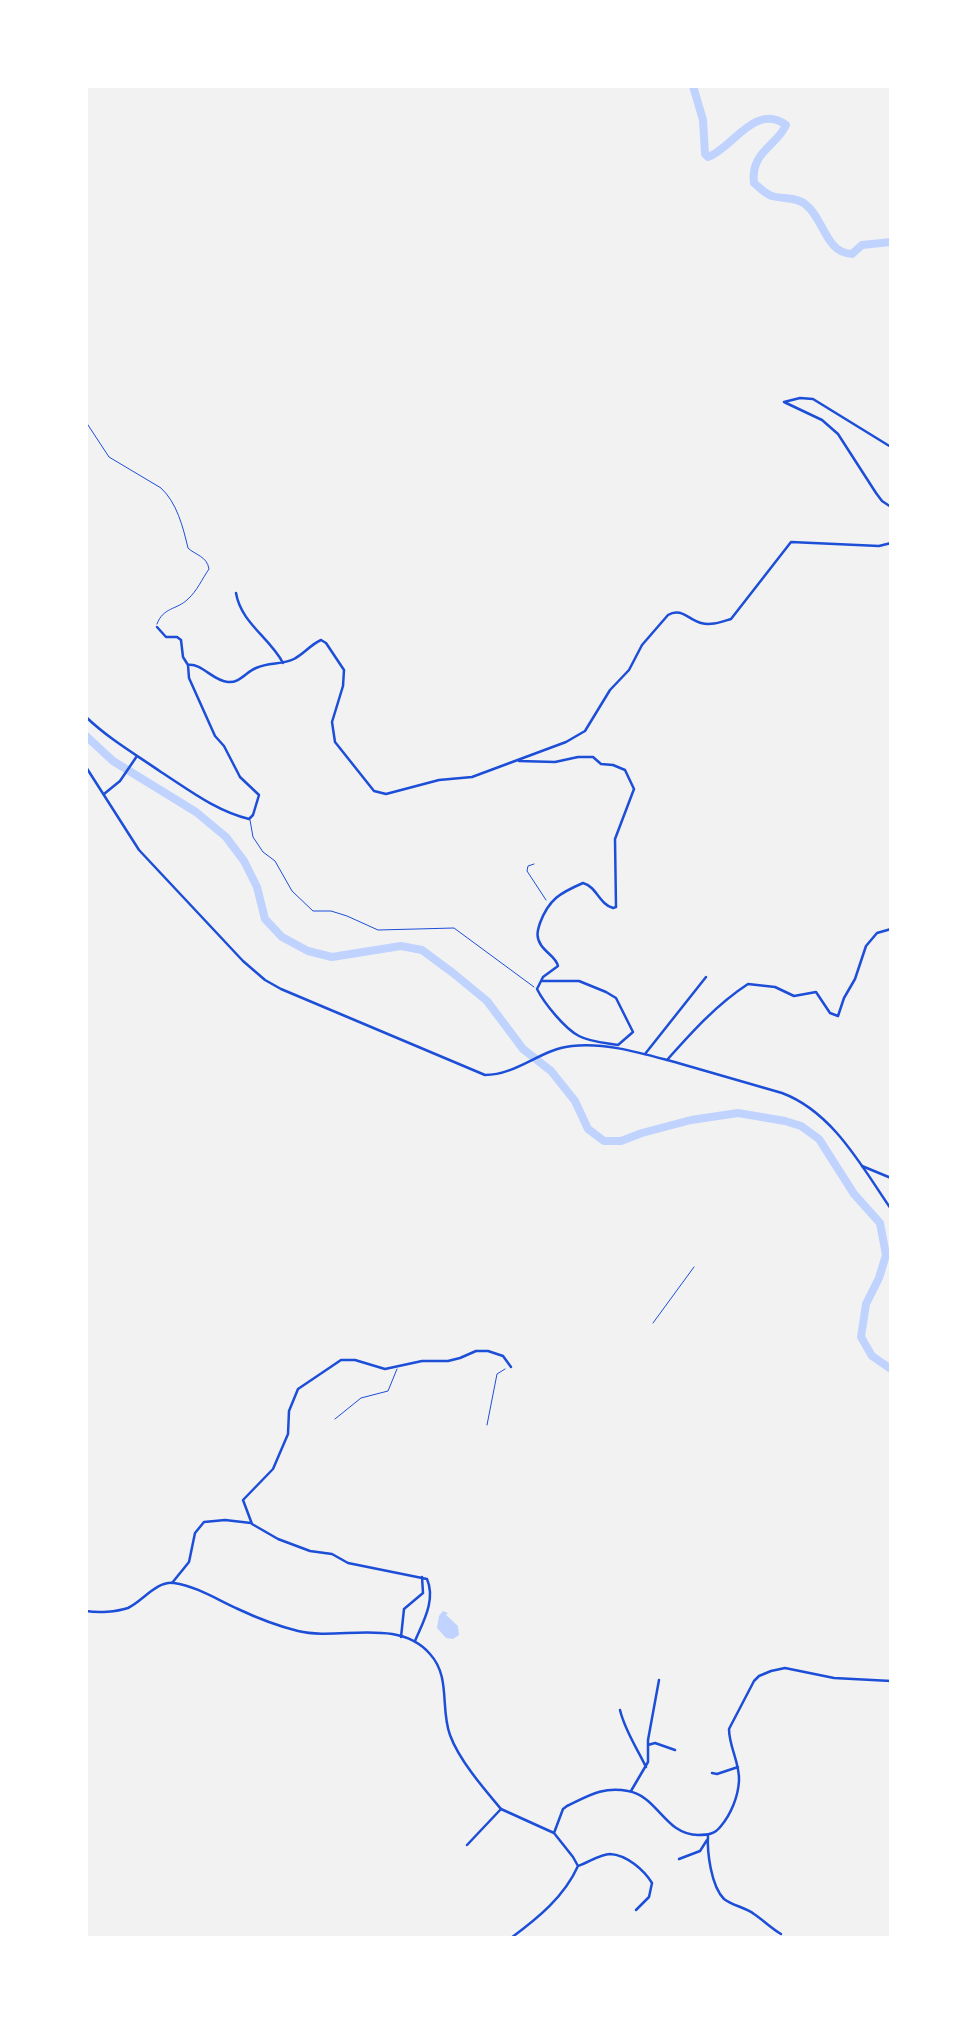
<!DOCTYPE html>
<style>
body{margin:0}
#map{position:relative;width:977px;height:2024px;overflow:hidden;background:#f2f2f2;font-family:Rubik,sans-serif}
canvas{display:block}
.frame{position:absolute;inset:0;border:88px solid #fff;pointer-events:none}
</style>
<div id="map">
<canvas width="977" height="2024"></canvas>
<div class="frame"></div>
</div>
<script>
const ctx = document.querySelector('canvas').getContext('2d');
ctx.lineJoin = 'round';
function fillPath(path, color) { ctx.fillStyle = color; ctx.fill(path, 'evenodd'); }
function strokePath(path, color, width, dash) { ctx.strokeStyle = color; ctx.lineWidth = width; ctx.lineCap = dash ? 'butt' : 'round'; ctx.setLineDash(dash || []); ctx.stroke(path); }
const water = new Path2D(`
 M443 1611 448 1613 446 1615 458 1626 459 1635 453 1639 446 1638 437 1628 439 1616Z`);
const river = new Path2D(`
 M693 86 703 120 705 154 708 157C732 149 755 102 786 125 777 146 750 152 754 183 760 188 765 194 772 196 782 199 797 197 805 204 824 218 825 253 852 254L862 245 891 242
 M86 736 113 761 196 812 226 837 244 861 257 887 265 919 282 937 308 951 332 957 401 946 422 950 453 973 487 1001 523 1049 551 1071 575 1101 588 1129 604 1141H621L642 1133 691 1120 738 1113 785 1121 801 1126 819 1139 854 1194 880 1223 886 1255 879 1278 866 1304 861 1337 872 1356 891 1369`);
const path = new Path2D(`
 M534 864 528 866 527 871 546 900
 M487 1425 497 1374 505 1369`);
const service = new Path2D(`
 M86 422 109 457 161 488C177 503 183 527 188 548 195 555 207 556 209 569 202 579 197 591 188 599 177 610 163 607 157 624
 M250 820 253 837 263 852 275 861 292 891 313 911H331L347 916 378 930 454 928 534 987
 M653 1323 694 1267
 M335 1419 361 1398 388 1391 397 1369`);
const minor = new Path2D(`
 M784 402 822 420 838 434 876 493 882 501 891 507
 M784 402 800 398 813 399 891 447
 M236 593C241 623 270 638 283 663
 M188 665C202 663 213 681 228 682 240 683 246 672 256 668 269 662 282 665 294 659 304 654 310 645 321 640L326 643 344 670 343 686 332 722 335 742 374 791 386 794 439 780 472 777 566 742 585 731 610 690 629 670 642 645 668 615C681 607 689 620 701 623 711 626 721 622 731 619L791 542 879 546 891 543
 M86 717C109 739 135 754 161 772 189 790 216 811 249 819L253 815 259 795 240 777 224 746 215 736 189 678 188 665 183 657 181 640 177 637H166L157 627
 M519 761 555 762 578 757H593L601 764 613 765 625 770 634 789 615 839 616 907 613 908C599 904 597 887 583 883 560 893 549 899 540 923 537 932 536 937 541 945 546 953 556 957 558 966L543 977 537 989C544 1003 565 1029 579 1036 590 1042 606 1043 618 1045
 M104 794 120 781 137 756
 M541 981H579L606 992 616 998 633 1032 618 1045
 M645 1054 706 977
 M667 1060C691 1033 717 1004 748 984L775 987 794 996 816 992 830 1013 838 1016 844 998 855 979 866 946 877 933 891 929
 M862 1166 891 1178
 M172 1583 189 1562 195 1533 204 1522 225 1520 251 1523
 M401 1637 404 1609 423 1593 422 1577
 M415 1641C423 1622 436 1600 427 1579L348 1563 332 1554 310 1551 278 1539 252 1524 243 1500 273 1469 288 1434 289 1411 298 1389 341 1360H355L385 1369 422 1361H448L460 1358 476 1351H488L503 1356 511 1367
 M620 1710C625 1731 637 1748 646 1767
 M648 1745 655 1743 675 1750
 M712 1773 717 1774 738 1767
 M631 1791 648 1762V1740L659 1680
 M554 1833 563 1809 567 1806C588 1796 603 1786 628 1791 658 1796 665 1835 698 1835 708 1835 715 1834 721 1826 731 1814 738 1797 739 1781 740 1763 729 1747 729 1729L754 1681 759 1676 771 1671 785 1668 834 1678 891 1681
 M708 1835C707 1852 711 1886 724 1899 733 1906 745 1907 754 1914 763 1920 771 1928 781 1934
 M467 1845 501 1809 554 1833 573 1857 578 1866
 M679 1859 700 1851 707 1840
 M511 1938C538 1918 564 1897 578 1866 588 1863 600 1854 610 1854 627 1855 644 1870 652 1883L649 1897 636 1910`);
const tertiary = new Path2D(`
 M86 767 139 850 243 961 265 980 281 989 485 1075C517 1075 541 1049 572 1046 607 1042 644 1054 678 1063 713 1073 748 1083 782 1093 833 1112 862 1167 891 1209
 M86 1611C99 1613 116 1612 128 1608 143 1601 156 1581 174 1583 196 1586 218 1600 238 1609 257 1618 278 1626 298 1631 339 1641 398 1617 430 1654 451 1677 440 1708 450 1735 459 1760 484 1789 501 1809`);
fillPath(water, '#bfd3fe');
strokePath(river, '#bfd3fe', 8);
strokePath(path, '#1d4ed8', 1);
strokePath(service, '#1d4ed8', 1);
strokePath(minor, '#1d4ed8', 2.5);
strokePath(tertiary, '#1d4ed8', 2.5);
</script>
